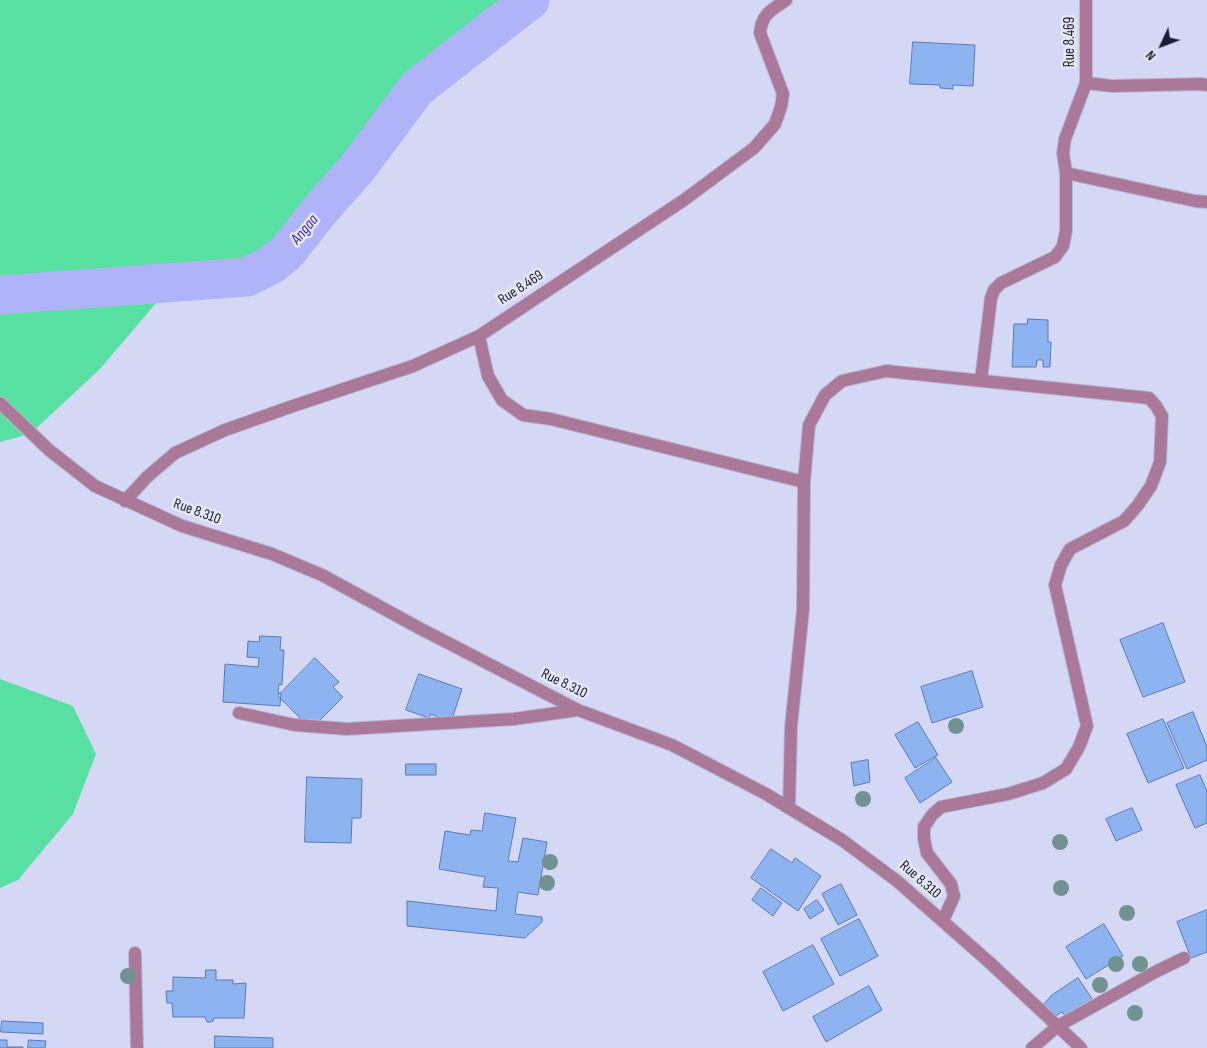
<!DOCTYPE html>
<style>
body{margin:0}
#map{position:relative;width:1207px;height:1048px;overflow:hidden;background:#d5d8f5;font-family:"Sofia Sans Condensed",sans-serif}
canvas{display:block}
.north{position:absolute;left:1137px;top:20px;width:50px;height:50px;-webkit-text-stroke:4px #e5e7f5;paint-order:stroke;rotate:227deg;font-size:14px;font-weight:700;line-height:20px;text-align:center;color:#1c1c36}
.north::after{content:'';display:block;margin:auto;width:18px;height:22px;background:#1c1c36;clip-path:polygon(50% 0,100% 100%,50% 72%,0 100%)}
</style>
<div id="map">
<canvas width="1207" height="1048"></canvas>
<div class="north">N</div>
</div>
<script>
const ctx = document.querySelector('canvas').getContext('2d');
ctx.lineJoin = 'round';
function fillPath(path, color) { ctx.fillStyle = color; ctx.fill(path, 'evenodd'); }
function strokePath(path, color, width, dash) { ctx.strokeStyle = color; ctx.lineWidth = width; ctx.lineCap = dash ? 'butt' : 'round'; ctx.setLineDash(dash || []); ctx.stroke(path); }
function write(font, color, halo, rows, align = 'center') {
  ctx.font = font + ' "Sofia Sans Condensed",sans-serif'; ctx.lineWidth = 5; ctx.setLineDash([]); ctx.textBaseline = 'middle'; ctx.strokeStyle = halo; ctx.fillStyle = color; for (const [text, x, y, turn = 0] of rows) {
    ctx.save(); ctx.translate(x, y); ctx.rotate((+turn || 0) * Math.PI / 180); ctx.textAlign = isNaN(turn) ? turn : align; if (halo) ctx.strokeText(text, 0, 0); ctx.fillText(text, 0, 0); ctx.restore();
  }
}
const green = new Path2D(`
 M0 0H530L417 88 358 167 321 209 287 252 271 265 247 277 200 283 175 281 99 370 30 434 0 442Z
 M0 679 73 706 96 754 73 814 18 880 0 888Z`);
const river = new Path2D(`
 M0 295 247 277 271 265 287 252 321 209 358 167 417 88 530 0`);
const building = new Path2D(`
 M913 42 975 45 973 86 953 85V89L940 88V85L910 84Z
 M1028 319 1048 320V342H1051L1050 367H1043V360H1037L1036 367H1012L1014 324H1027Z
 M1163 623 1185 682 1143 697 1120 640Z
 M260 636 281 637 280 650H284L282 685 279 684 278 693H281L280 706 223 702 225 664 258 667 259 658 247 657 248 641 259 642Z
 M315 658 339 682 333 687 343 697 311 729 278 696Z
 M972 671 983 707 932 723 921 687Z
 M419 674 462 689 451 722 431 714 429 718 406 710Z
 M1193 712 1207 747V760L1187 769 1167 723Z
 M1163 719 1184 768 1148 783 1127 734Z
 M918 722 938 755 915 768 895 735Z
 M936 758 952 782 920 803 905 778Z
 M868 760 870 782 854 786 851 763Z
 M406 764H436V775H406Z
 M1200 775 1207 791V823L1195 828 1176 785Z
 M307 777 362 779 361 818H352L351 843 305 842Z
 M1132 808 1142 830 1116 841 1106 819Z
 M485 813 516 818 508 861 518 862 523 838 547 842 538 895 518 892 515 914 542 917V922L525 938 407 926V901L496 911 498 888 483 887 485 877 439 869 445 831 470 835 471 830 482 831Z
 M771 849 792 863 795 858 821 876 798 911 751 878Z
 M841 884 857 915 838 925 822 894Z
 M761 888 782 903 773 916 752 900Z
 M817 900 824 910 810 919 804 909Z
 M1207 910V952L1191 958 1177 922Z
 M859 919 878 956 840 976 821 939Z
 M1104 924 1123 956 1086 979 1066 947Z
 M813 945 834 984 783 1011 763 972Z
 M206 970H216V980H233V984L246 983 244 1018H214L213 1021 211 1022H207L205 1017H173L172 1003H167L166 991H173V977L205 978Z
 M1078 978 1093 1000 1066 1017 1062 1012 1051 1019 1042 1006 1052 995Z
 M869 986 882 1010 826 1042 813 1017Z
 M2 1021 43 1023V1034L1 1032Z
 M215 1036 273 1038V1048H215Z
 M0 1040H7V1047H23V1048H0Z
 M29 1040 46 1041 45 1048H28Z`);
const minor = new Path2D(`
 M786 0C772 10 762 13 760 33L783 94 781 107 775 124 754 148 684 200 479 336 488 376 502 400 523 415 551 419 804 482
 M1086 0V83L1112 86 1201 84 1207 85
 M1066 173 1195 201 1207 202
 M981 380 991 298 994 290 1001 283 1055 257 1063 246 1066 231V173L1063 153 1065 139 1086 83
 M0 403 49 450 95 486 182 526 272 554 322 575 421 629 578 710 672 745 766 794 789 808 842 840 897 881 989 962 1081 1048
 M125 501 147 477 175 453 225 430 293 406 413 366 479 336
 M239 713 295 725 347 729 514 719 578 710
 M789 808 791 727 803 610 804 482 809 425 825 395 842 381 886 371 1149 398 1156 406 1162 416 1160 462 1151 486 1138 505 1124 521 1070 549 1061 565 1055 585 1087 726 1079 747 1066 769 1043 783 1008 794 941 807 932 815 924 827V839L927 853 951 884 954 896 943 921
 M135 953 137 1048
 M1032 1048 1058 1026 1157 971 1184 958`);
const trees = [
 [956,726],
 [863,799],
 [1060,842],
 [550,862],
 [547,883],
 [1061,888],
 [1127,913],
 [1116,964],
 [1140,964],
 [128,976],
 [1100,985],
 [1135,1013]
];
const streetNames = [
 ["Rue 8.469",1070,42,-90],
 ["Rue 8.469",521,288,-33],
 ["Rue 8.310",197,512,20],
 ["Rue 8.310",564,684,26],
 ["Rue 8.310",920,880,41]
];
const waterNames = [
 ["Angaa",305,230,-50]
];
fillPath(green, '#58e0a3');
strokePath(river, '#afb4f9', 39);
fillPath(building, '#8eb3f1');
strokePath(building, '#587ab4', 1);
strokePath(minor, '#b4b6d3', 14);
strokePath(minor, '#aa7998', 12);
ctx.fillStyle = '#709391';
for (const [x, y] of trees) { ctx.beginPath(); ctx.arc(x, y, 8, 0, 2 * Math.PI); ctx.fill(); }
write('15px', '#1c1c36', '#e5e7f5', streetNames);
write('italic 16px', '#412daf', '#e5e7f5', waterNames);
</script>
